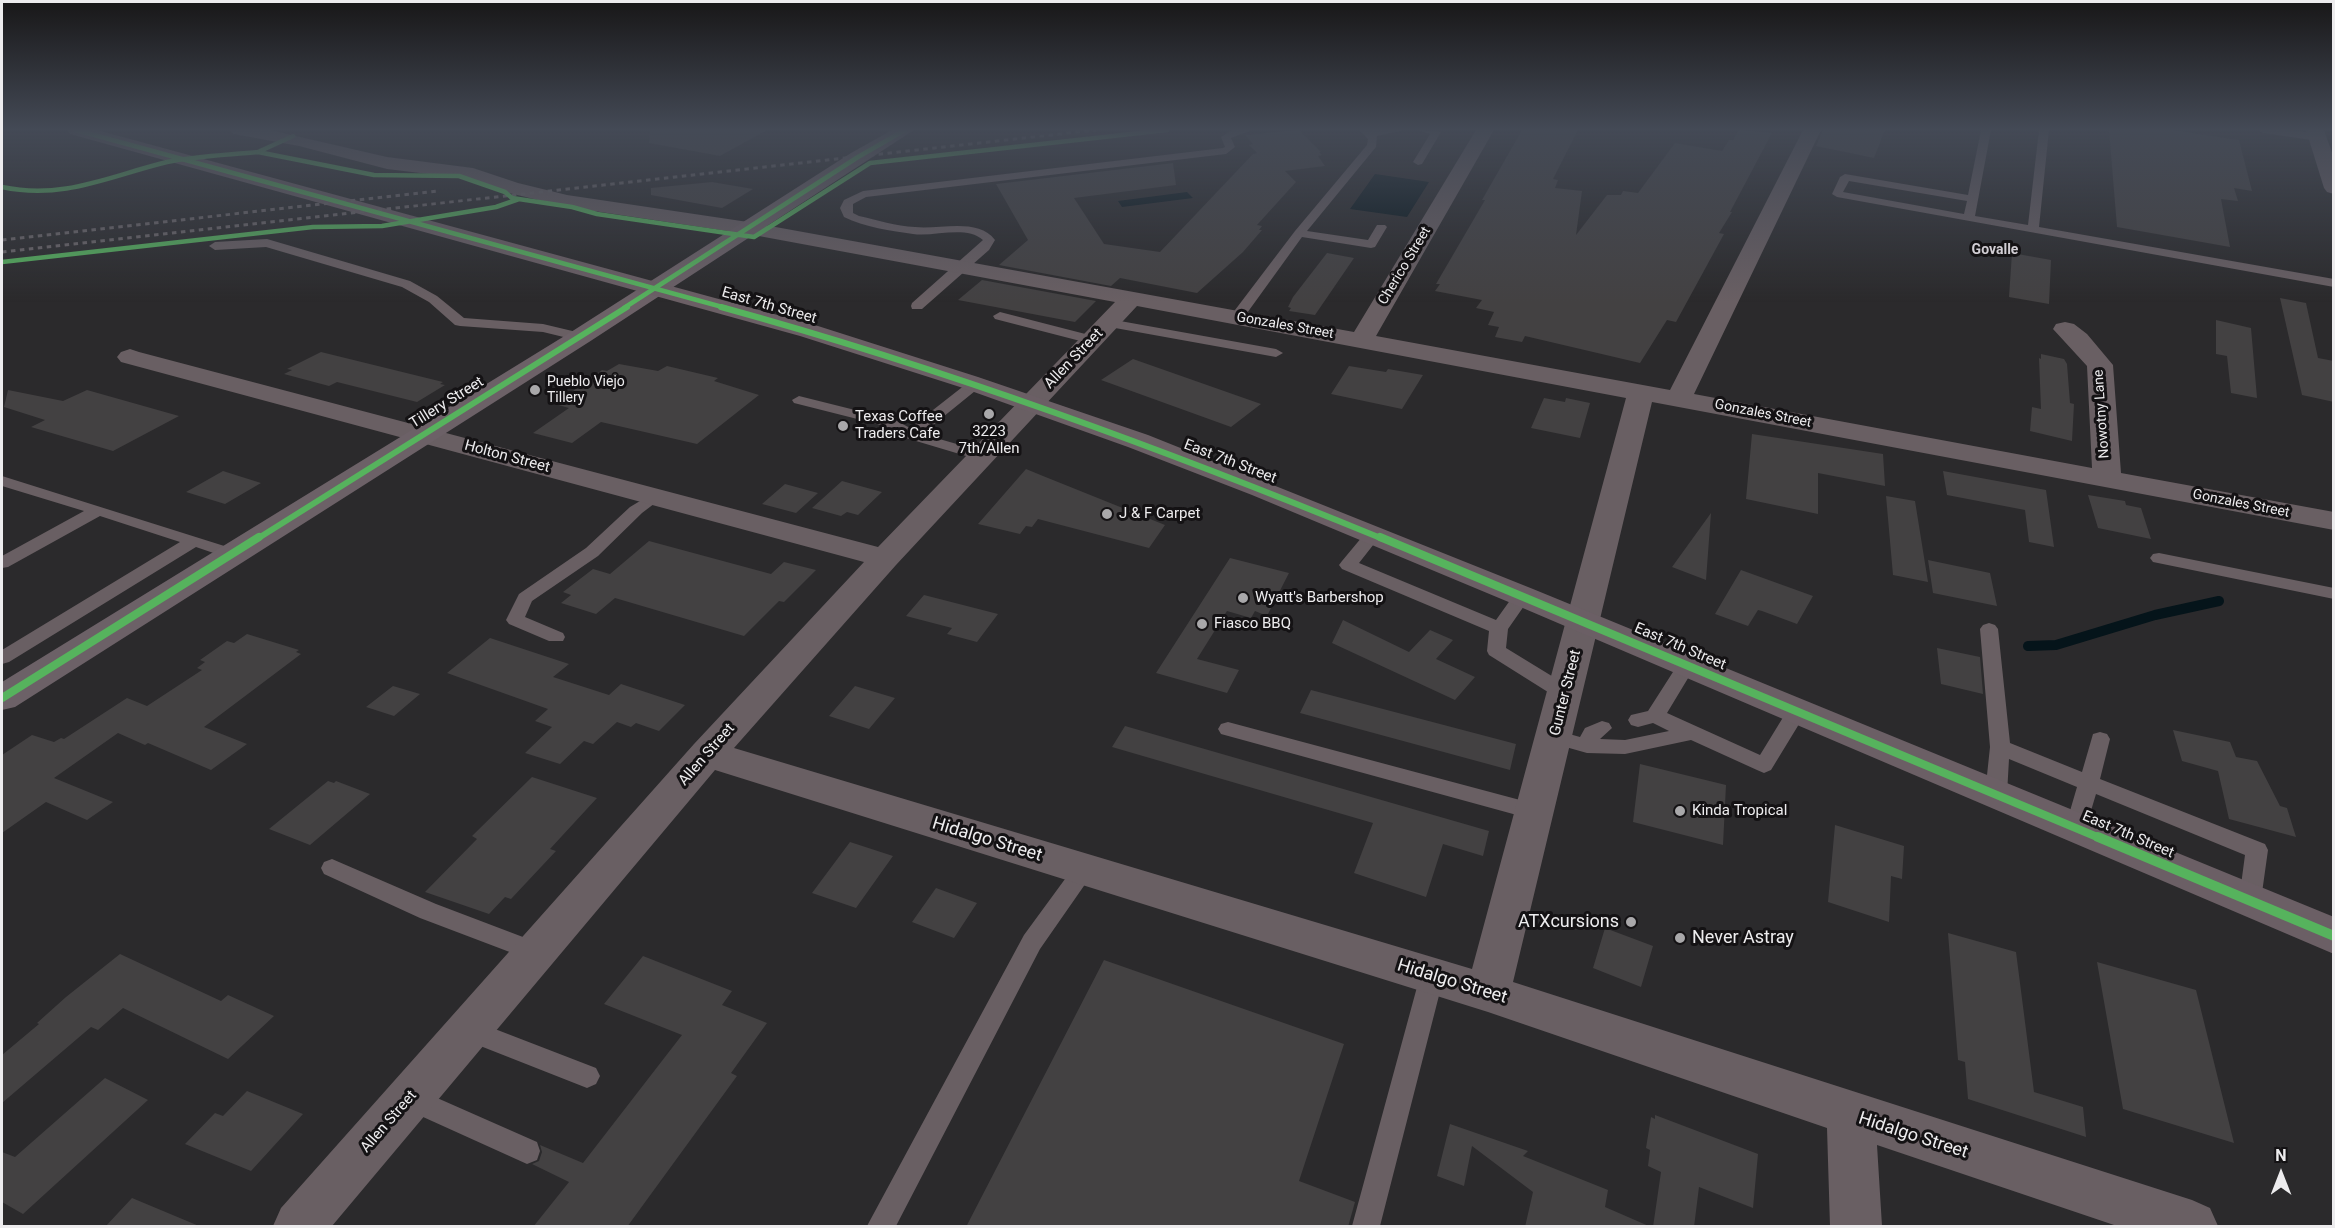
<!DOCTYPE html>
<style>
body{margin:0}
#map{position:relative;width:2335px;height:1228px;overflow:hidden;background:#2b2a2c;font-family:Roboto,sans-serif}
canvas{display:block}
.frame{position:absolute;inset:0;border:3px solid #edecee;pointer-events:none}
.north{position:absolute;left:2251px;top:1144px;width:60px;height:60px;-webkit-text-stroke:4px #141214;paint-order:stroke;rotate:0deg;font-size:16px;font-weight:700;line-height:24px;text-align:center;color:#edecee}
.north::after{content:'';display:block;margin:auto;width:21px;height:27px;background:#edecee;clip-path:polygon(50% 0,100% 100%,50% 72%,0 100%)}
</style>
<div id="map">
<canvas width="2335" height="1228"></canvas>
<div class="frame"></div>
<div class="north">N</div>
</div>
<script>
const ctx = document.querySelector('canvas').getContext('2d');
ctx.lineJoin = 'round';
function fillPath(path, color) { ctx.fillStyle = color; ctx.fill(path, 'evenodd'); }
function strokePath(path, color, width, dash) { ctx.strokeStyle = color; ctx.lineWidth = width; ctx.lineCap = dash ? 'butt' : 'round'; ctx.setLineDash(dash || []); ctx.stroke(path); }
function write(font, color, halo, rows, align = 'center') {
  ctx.font = font + ' Roboto,sans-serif'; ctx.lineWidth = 6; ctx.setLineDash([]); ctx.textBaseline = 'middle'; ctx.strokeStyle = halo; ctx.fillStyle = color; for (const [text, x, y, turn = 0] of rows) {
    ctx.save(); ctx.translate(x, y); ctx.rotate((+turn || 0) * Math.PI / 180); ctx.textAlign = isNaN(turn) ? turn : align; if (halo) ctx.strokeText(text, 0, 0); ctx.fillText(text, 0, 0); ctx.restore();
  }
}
const water = new Path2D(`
 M1375 174 1429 182 1407 217 1350 209Z
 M1187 192 1193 198 1122 207 1118 201Z`);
const stream = new Path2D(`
 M2028 646 2056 645 2155 615 2219 601`);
const building = new Path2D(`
 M650 130H767L720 156 649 143Z
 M1299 130 1321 152H1319L1322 155 1318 156 1325 166 1285 171 1296 182 1257 225 1262 226 1259 230H1262L1243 252 1197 293 1120 278 1111 286 999 265 1028 240 996 184 1173 163 1176 185 1074 198 1104 244 1160 252 1253 154 1257 153 1249 145 1253 144 1245 135Z
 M1522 130H1578L1553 179 1558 180 1555 188 1582 191 1576 235 1607 195H1621L1623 191 1638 193 1675 143 1722 151 1729 140H1733L1739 130 1772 133 1730 212H1732L1719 233 1724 234 1676 322 1667 320 1640 363 1525 336 1522 342 1495 337 1499 327 1488 325 1494 312 1476 308 1482 300 1435 291 1440 284H1436L1485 200H1482Z
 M1823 130H1885L1874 158 1816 146Z
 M2109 130H2172L2239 140 2252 191 2234 188 2238 201 2221 199 2230 247 2117 227Z
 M712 182 753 189 722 208 651 195V188Z
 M1327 253 1354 258 1315 315 1289 311 1291 308 1288 307 1293 297Z
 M2012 253 2051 260 2049 304 2009 297Z
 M982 280 1096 301 1075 322 958 300Z
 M2280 298 2306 303 2318 358 2334 361V402L2302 395Z
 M2216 320 2251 328 2257 398 2231 393 2227 356 2216 354Z
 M321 352 443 382 440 384 445 385 417 402 337 382 329 386 284 374 292 370 287 369Z
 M2041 354 2064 359 2067 364 2070 403 2074 404 2072 441 2030 431 2032 407 2041 409 2039 358 2041 359Z
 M1133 359 1261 404 1231 427 1101 380Z
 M619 364 658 371 667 366 718 378 714 381 759 395 697 444 601 422 572 443 533 433 569 408 555 404 602 370 607 371Z
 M1349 366 1386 372 1388 369 1423 375 1402 409 1331 394Z
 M8 390 63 401 87 390 179 416 113 451 31 427 45 420 4 407Z
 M1544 398 1565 402 1566 398 1590 403 1580 438 1531 428Z
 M1752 434 1883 454 1885 486 1818 473V514L1746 499Z
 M1026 469 1043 476 1165 525 1149 548 1038 519 1032 527 1026 526 1020 534 978 524Z
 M223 471 261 483 225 504 186 492Z
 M1943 471 2046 490 2054 547 2029 542 2025 510 1947 495Z
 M842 481 882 492 858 515 847 512 841 516 812 508Z
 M785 484 818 493 796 513 762 504Z
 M2088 495 2125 501 2126 505 2141 508 2151 539 2098 528Z
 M1886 496 1915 501 1928 582 1893 575Z
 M1711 513 1706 580 1672 567Z
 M649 541 771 574 784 562 816 570 784 602 779 601 744 636 615 598 596 614 561 603 571 595 563 592 593 569 610 574Z
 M1230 558 1289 573 1267 616 1255 611 1251 618 1227 611 1197 659 1239 670 1227 693 1156 673Z
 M1928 560 1990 573 1997 606 1933 593Z
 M1741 570 1813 596 1797 624 1762 611 1758 610 1748 626 1715 614Z
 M924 595 998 614 977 642 947 634 952 628 906 616Z
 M1343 620 1409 652 1430 630 1453 640 1436 659 1475 677 1455 700 1332 643Z
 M247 634 299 650 296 652 301 654 204 727 247 744 211 770 148 743 145 745 118 733 54 778 113 802 87 820 46 802 2 833V755L32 735 54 742 61 738 64 739 127 698 147 706 202 670 197 668 205 662 200 660 227 641 234 643Z
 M490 638 569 664 553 677 609 695 621 684 685 705 659 731 636 723 631 727 617 722 593 744 584 741 560 764 525 753 552 727 535 721 548 709 447 673Z
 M1937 648 1980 657 1983 694 1941 684Z
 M393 686 420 694 394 716 366 707Z
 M855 686 895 698 869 729 829 716Z
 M1311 690 1516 744 1510 770 1300 713Z
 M1125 726 1489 831 1483 856 1443 844 1426 897 1354 873 1373 823 1112 747Z
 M2173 730 2230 742 2236 757 2257 761 2280 806 2287 808 2296 837 2229 819 2218 771 2182 761Z
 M1640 764 1726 785 1723 845 1633 822Z
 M532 777 597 798 550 849 556 851 511 899 505 897 489 914 425 892 477 839 472 836Z
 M328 781 334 783 336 781 370 794 310 845 269 829Z
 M1835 825 1904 846 1902 879 1891 876 1889 922 1828 902Z
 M850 842 893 856 856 908 812 893Z
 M936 888 977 903 954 938 912 922Z
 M1605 928 1653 946 1641 987 1593 968Z
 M1948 933 2016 952 2034 1092 2083 1107 2086 1137 1968 1099 1965 1062 1958 1060Z
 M120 954 221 1001 228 995 274 1016 228 1059 123 1008 98 1030 91 1027 2 1103V1055L39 1024 37 1023 66 997Z
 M643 956 732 991 722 1005 767 1023 731 1073 737 1076 627 1227H533L569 1182 532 1164 539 1161 542 1152 540 1145 583 1163 682 1035 604 1004Z
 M1104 960 1344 1044 1299 1181 1355 1202 1348 1227H966Z
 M2097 962 2196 990 2234 1143 2123 1109Z
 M105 1078 148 1100 23 1214 2 1202V1152L15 1157Z
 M247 1091 303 1114 251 1171 185 1144 215 1113 223 1116Z
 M1655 1115 1758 1154 1753 1208 1699 1187 1694 1227H1653L1661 1172 1648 1166 1650 1150 1646 1148 1651 1117 1655 1119Z
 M1450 1124 1528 1151 1523 1156 1608 1190 1605 1207 1651 1227H1525L1533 1192 1472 1146 1464 1186 1437 1176Z
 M132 1198 199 1226V1227H105Z`);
const lane = new Path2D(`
 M1232 130H1252L1231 138 1235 147 1226 154 866 197 853 204V213L859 216C877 220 896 226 915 227 939 230 978 217 995 240L989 250 922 309H912L911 306 912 303 983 240C966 225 935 237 913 234 892 231 864 227 844 217L840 208 844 200 863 191 1223 148 1225 147 1221 137Z
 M1359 130H1404L1377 136 1376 147 1307 231 1368 240 1377 225H1385L1387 227 1375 247 1371 248 1302 237 1242 320H1232L1230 317 1232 314 1295 231 1367 145 1368 139Z
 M1418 130 1441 132 1422 164 1418 165 1413 162 1430 134Z
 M1981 130H1991L1975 216 2028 225 2039 130H2049L2039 227 2334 279V287L1837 197 1832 194 1840 177 1845 174 1968 195ZM1849 181 1967 201 1964 214 1843 192Z
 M2258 130C2275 130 2310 129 2323 138L2318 141 2263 133Z
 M267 239 410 281 437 296 464 318 543 324 585 334 587 337 580 341 543 332 460 326 455 325 429 302 402 287 266 247 215 250 209 246 215 242Z
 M1000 312 1097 337 1099 340 1092 344 995 319 993 316Z
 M1109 319 1276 349 1283 353 1276 357 1104 326 1102 323Z
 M975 380 980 381 982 384 980 387 922 434 988 453 991 456 983 461 906 438 885 426 794 403 792 400 799 396 895 420 910 428 970 381Z
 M2 476 237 550 239 554 237 558 231 559 196 547 9 662 2 664V650L180 542 100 516 8 567 2 568V556L84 511 2 486Z
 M655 492 661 494 663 497 642 513 598 556 532 601 525 617 563 633 565 637 563 641H549L509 624 506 620 519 594 586 548 630 507Z
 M1373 530 1381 535 1359 563 1496 620 1516 592H1528L1531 596 1508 629 1506 648 1573 689 1576 694 1573 699 1566 701 1559 699 1489 655 1487 651 1489 631 1342 569 1339 565 1342 561 1367 531Z
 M2159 553 2334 588V599L2153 562 2150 558 2153 554Z
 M1989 623 1995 625 1998 629 2010 743 2082 772 2093 734 2100 732 2107 734 2110 739 2100 779 2265 844 2268 850 2261 900 2258 907 2250 909 2242 907 2239 900 2245 855 2096 794 2084 834 2076 836 2068 834 2065 828 2077 787 2009 759 2007 794 2003 800 1996 802 1989 800 1985 794 1990 747 1980 629 1983 625Z
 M1687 659 1694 661 1696 665 1667 713 1760 755 1790 706 1797 704 1804 706 1807 711 1771 770 1764 773 1757 770 1691 740 1625 754 1587 753 1548 742 1545 737 1548 732 1555 730 1580 737 1585 728 1602 721 1609 723 1612 728 1600 739 1625 740 1669 731 1653 723 1638 727 1631 725 1628 720 1631 715 1648 711 1680 661Z
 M1228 722 1535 804 1543 806 1546 812 1543 818 1535 820 1221 734 1218 729 1221 724Z
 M332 859 436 904 544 945 548 952 544 959 536 962 420 918 324 874 321 868 324 862Z
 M1084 861 1092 864 1095 870 1040 949 896 1226H867L1024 935 1076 864Z
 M1432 966 1441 969 1444 976 1380 1226H1352L1420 976 1423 969Z
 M469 1019 596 1068 600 1076 596 1084 587 1088 460 1038 457 1030 460 1022Z
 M410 1086 537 1142 540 1151 537 1160 527 1164 401 1107 397 1098 401 1089Z`);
const street = new Path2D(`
 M230 130H270L387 157 473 168 518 183 567 195 748 222 1354 332 1476 130H1494L1376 336 1670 390 1803 130H1821L1694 394 2092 468 2087 366 2053 329 2056 324 2065 322 2074 324 2087 334 2113 365 2121 473 2334 512V530L1652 402 1513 982 2192 1200 2210 1208 2218 1226H2117L1877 1145 1882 1226H1830L1827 1128 1488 1012 715 770 332 1226H273L281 1208 694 744 864 562 121 362 117 357 121 352 130 349 139 352 878 547 1115 302 748 234 567 207 505 192 470 179 387 169 299 146 239 135 233 134ZM1137 306 1626 398 1472 969 734 748 896 565Z`);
const secondary = new Path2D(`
 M892 130H914L589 342 15 707 2 710V682L571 332 851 153Z
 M2306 130H2324L2334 158V194L2327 192 2324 188Z`);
const primary = new Path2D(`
 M67 130H97L818 326 978 377 1148 435 1533 589 2334 917V954L1511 603 1252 495 1128 447 960 387 800 336 70 134Z`);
const rail = new Path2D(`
 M2 240 438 191
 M2 252 1096 130`);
const cyclewayFar3 = new Path2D(`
 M76 130 726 308
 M293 136 258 152 374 175 459 176 505 192 512 198 572 207 597 214 754 237 870 163 1167 130
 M2 187C64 200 109 176 167 162 196 156 228 155 258 152
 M2 262 313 227 382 226 496 207 519 199
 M624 308 858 157 905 130`);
const cyclewayFar2 = new Path2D(`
 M721 307C947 369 1166 450 1383 539
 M257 539 627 307`);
const cyclewayFar1 = new Path2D(`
 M1380 537 2102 839
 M2 698 259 537`);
const cycleway = new Path2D(`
 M2098 837 2334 936`);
const markers = [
 [535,390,6,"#a9a8aa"],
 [989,414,6,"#a9a8aa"],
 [843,426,6,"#a9a8aa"],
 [1107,514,6,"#a9a8aa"],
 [1243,598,6,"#a9a8aa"],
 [1202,624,6,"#a9a8aa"],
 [1680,811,6,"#a9a8aa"],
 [1631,922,6,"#a9a8aa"],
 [1680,938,6,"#a9a8aa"]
];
const farNeighbourhoodnames = [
 ["Govalle",1995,250]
];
const farStreetnames = [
 ["Cherico Street",1405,266,-59],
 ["Gonzales Street",1285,326,10],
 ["Gonzales Street",1763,414,11],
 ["Nowotny Lane",2102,414,-94],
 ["Gonzales Street",2241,504,11]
];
const farPoinames = [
 ["Pueblo Viejo",547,382],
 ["Tillery",547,398]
];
const streetNames = [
 ["East 7th Street",769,306,16],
 ["Allen Street",1074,359,-46],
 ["Tillery Street",447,403,-32],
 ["Holton Street",507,457,15],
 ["East 7th Street",1230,462,21],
 ["East 7th Street",1680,647,23],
 ["Gunter Street",1566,693,-76],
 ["Allen Street",707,755,-49],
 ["East 7th Street",2128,835,23],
 ["Allen Street",389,1122,-49]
];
const poiNames = [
 ["Texas Coffee",855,417],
 ["Traders Cafe",855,434],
 ["3223",989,432,"center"],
 ["7th/Allen",989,449,"center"],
 ["J & F Carpet",1119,514],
 ["Wyatt's Barbershop",1255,598],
 ["Fiasco BBQ",1214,624],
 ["Kinda Tropical",1692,811]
];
const nearStreetnames = [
 ["Hidalgo Street",987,840,17],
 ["Hidalgo Street",1452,982,17],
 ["Hidalgo Street",1913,1136,18]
];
const nearPoinames = [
 ["ATXcursions",1619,922],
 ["Never Astray",1692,938,"left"]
];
fillPath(water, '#05141a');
strokePath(stream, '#05141a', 10);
fillPath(building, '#434142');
fillPath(lane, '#695f63');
fillPath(street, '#695f63');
fillPath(secondary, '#6c6167');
fillPath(primary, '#6b5f65');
strokePath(rail, '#6c6669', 3, [4.5, 4.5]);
strokePath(cyclewayFar3, '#56b35d', 4.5);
strokePath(cyclewayFar2, '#56b35d', 6);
strokePath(cyclewayFar1, '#56b35d', 8);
strokePath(cycleway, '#56b35d', 10);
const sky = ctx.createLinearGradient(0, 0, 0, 302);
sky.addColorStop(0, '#181718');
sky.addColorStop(0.43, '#444a56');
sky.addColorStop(1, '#444a5600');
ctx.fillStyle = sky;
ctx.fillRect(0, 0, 2335, 302);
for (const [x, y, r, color] of markers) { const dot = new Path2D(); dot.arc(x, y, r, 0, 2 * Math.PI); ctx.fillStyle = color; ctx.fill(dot); strokePath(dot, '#141214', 2); }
write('bold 14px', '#d1cdd3', '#141214', farNeighbourhoodnames);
write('14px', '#edecee', '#141214', farStreetnames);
write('14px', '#edecee', '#141214', farPoinames, 'left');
write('15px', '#edecee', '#141214', streetNames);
write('15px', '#edecee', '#141214', poiNames, 'left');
write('18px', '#edecee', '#141214', nearStreetnames);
write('18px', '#edecee', '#141214', nearPoinames, 'right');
</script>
